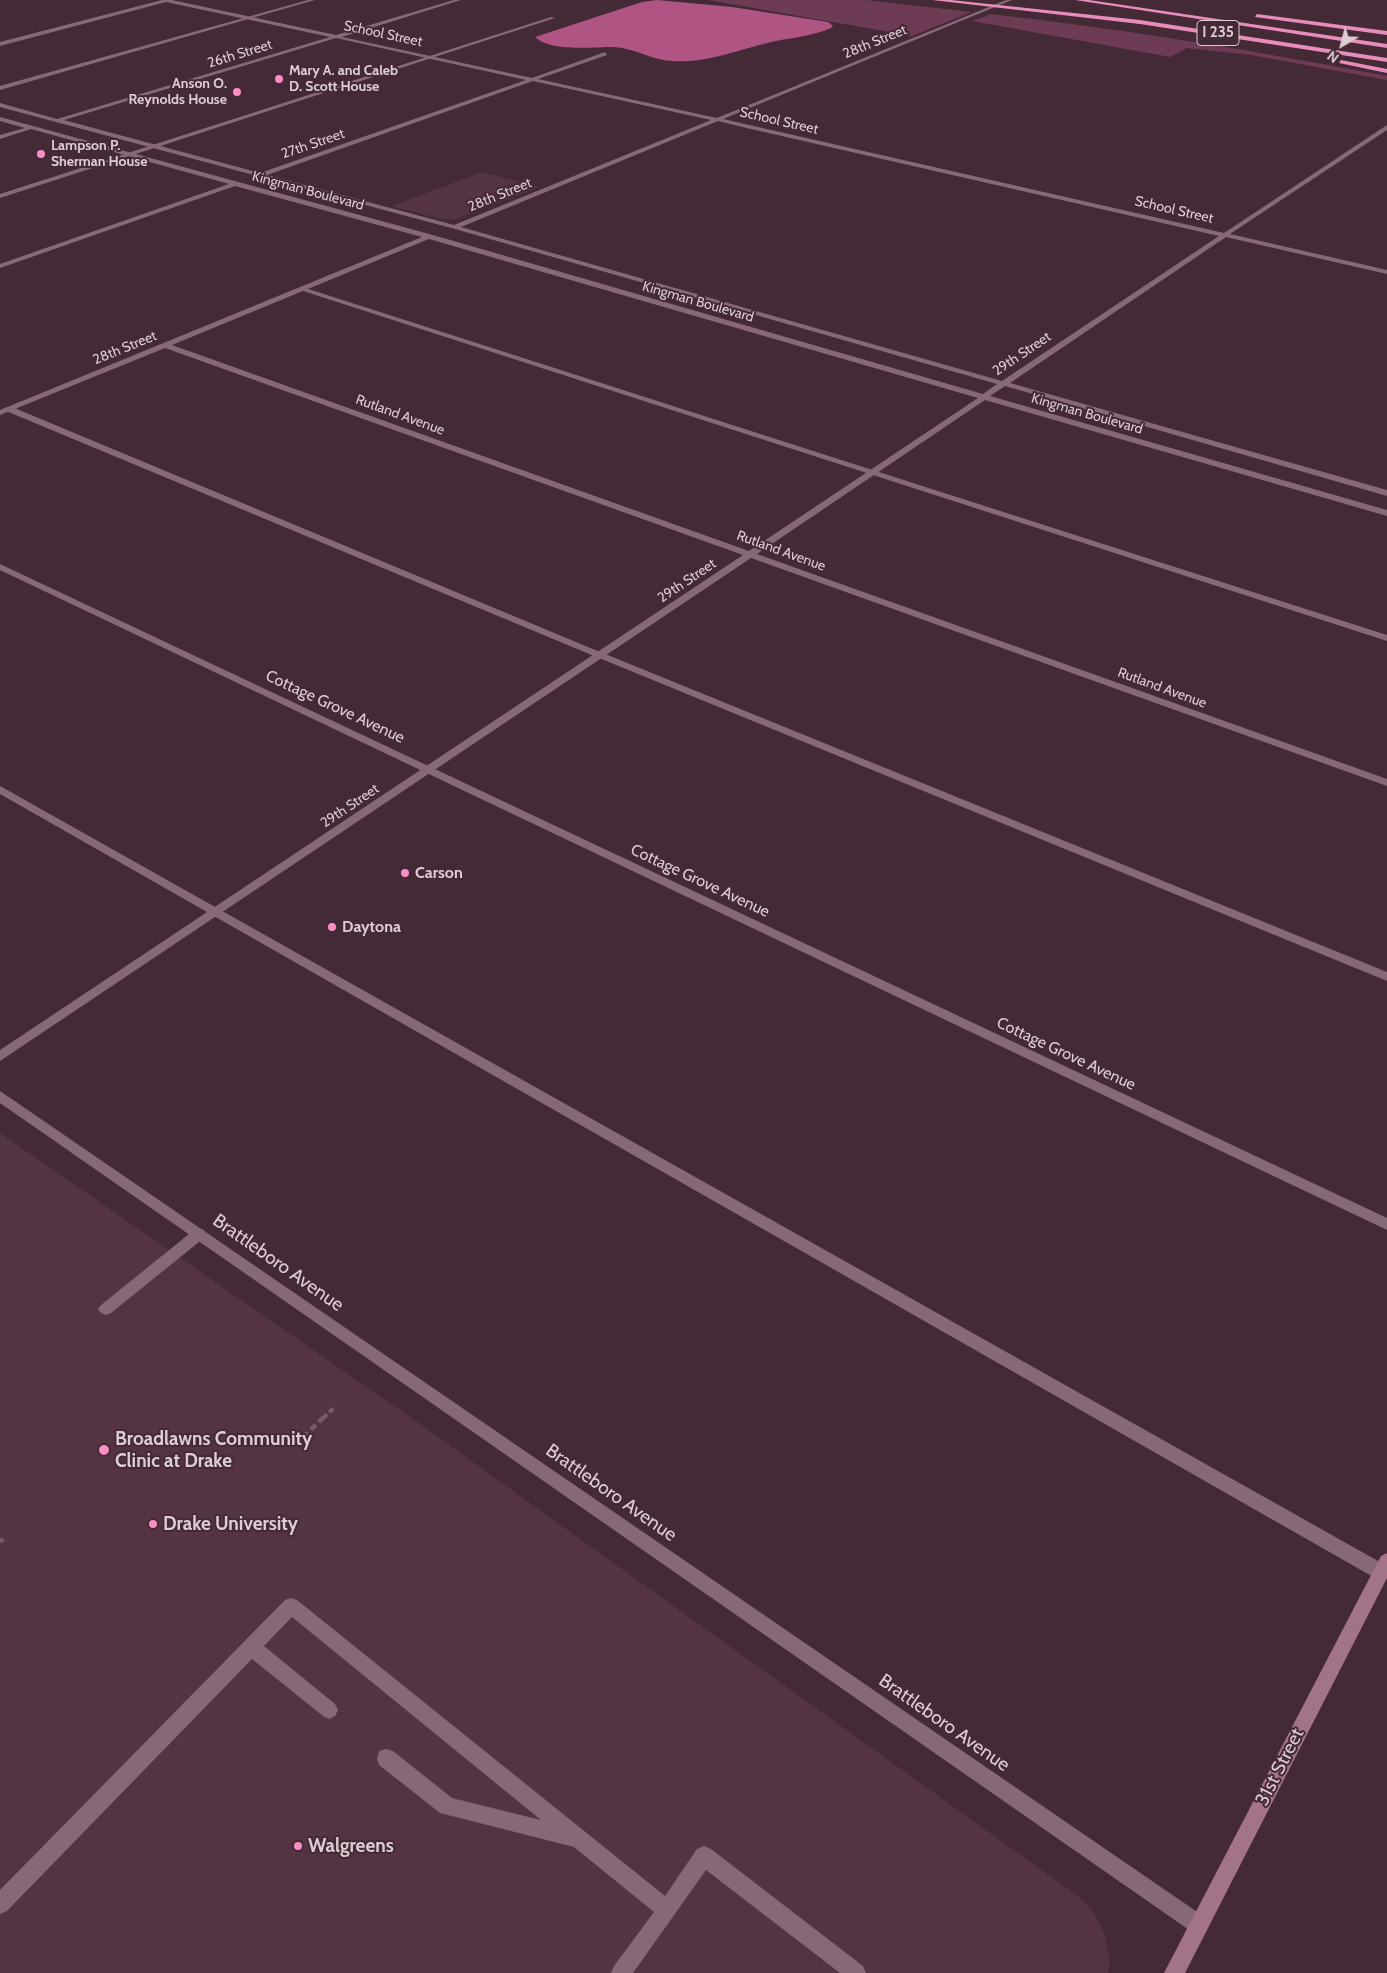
<!DOCTYPE html>
<style>
body{margin:0}
#map{position:relative;width:1387px;height:1973px;overflow:hidden;background:#442936;font-family:Cabin,sans-serif}
canvas{display:block}
.north{position:absolute;left:1317px;top:20px;width:50px;height:50px;-webkit-text-stroke:4px #442936;paint-order:stroke;rotate:217deg;font-size:14px;font-weight:700;line-height:20px;text-align:center;color:#ddccd3}
.north::after{content:'';display:block;margin:auto;width:18px;height:22px;background:#ddccd3;clip-path:polygon(50% 0,100% 100%,50% 72%,0 100%)}
</style>
<div id="map">
<canvas width="1387" height="1973"></canvas>
<div class="north">N</div>
</div>
<script>
const ctx = document.querySelector('canvas').getContext('2d');
ctx.lineJoin = 'round';
function fillPath(path, color) { ctx.fillStyle = color; ctx.fill(path, 'evenodd'); }
function strokePath(path, color, width, dash) { ctx.strokeStyle = color; ctx.lineWidth = width; ctx.lineCap = dash ? 'butt' : 'round'; ctx.setLineDash(dash || []); ctx.stroke(path); }
function write(font, color, halo, rows, align = 'center') {
  ctx.font = font + ' Cabin,sans-serif'; ctx.lineWidth = 4; ctx.setLineDash([]); ctx.textBaseline = 'middle'; ctx.strokeStyle = halo; ctx.fillStyle = color; for (const [text, x, y, turn = 0] of rows) {
    ctx.save(); ctx.translate(x, y); ctx.rotate((+turn || 0) * Math.PI / 180); ctx.textAlign = isNaN(turn) ? turn : align; if (halo) ctx.strokeText(text, 0, 0); ctx.fillText(text, 0, 0); ctx.restore();
  }
}
const built = new Path2D(`
 M482 172 539 187 456 219H441L392 206Z
 M0 1133 413 1419 1078 1896 1095 1914 1106 1938 1110 1965 1108 1973H0Z`);
const green = new Path2D(`
 M708 0H866L972 12 912 36Z
 M991 14C1124 29 1256 51 1387 76V80L1251 55 1187 48 1170 57 972 21Z`);
const water = new Path2D(`
 M657 0 732 7 828 22 833 26 831 28C813 36 796 37 776 41 742 48 707 64 672 61 651 60 635 48 613 47 594 47 550 52 535 37L642 2Z`);
const pathFar1 = new Path2D(`
 M323 1418 335 1407`);
const path = new Path2D(`
 M295 1445 324 1417
 M0 1539 3 1542`);
const service = new Path2D(`
 M308 0H315L0 90V86Z
 M551 17 555 18 0 198V194Z
 M302 287 1387 635V641L300 290V288Z
 M6 407H12L588 647 1387 972V981L582 651 6 411Z
 M0 786 1387 1566V1578L1381 1580 1375 1578 0 794Z
 M199 1228 204 1230 206 1234 204 1238 111 1313 106 1315 101 1313 98 1309 101 1305 194 1230Z
 M291 1598 297 1600 665 1896 697 1849 704 1846 711 1849 863 1966 866 1973H840L706 1870 633 1973H611L614 1966 654 1912 574 1847 440 1813 379 1765 377 1758 379 1751 386 1749 393 1751 452 1798 541 1820 292 1617 264 1646 335 1704 338 1710 335 1716 329 1719 323 1716 252 1659 7 1911 0 1914V1890L285 1600Z`);
const minor = new Path2D(`
 M162 0H172L336 35 454 0H461L342 37 532 78 605 52 607 55 538 79 717 118 1006 0H1012L723 119 1224 233 1387 125V130L1230 234 1387 270V274L1226 237 1010 383 1387 490V496L1005 386 990 396 1387 510V516L985 400 757 554 1387 779V786L751 558 0 1061V1050L743 555 165 348 0 415V410L422 237 235 186 0 268V264L229 184 31 129 0 139V135L25 128 0 121V117L433 235 983 394 997 384 455 229 0 107V103L57 119 330 37 166 2 0 46V42ZM336 38 526 80 260 173 64 120ZM533 81 711 120 454 225 267 175ZM718 121 738 126 1219 236 1002 381 461 227ZM429 239 978 398 749 551 172 345Z
 M0 1091 1206 1918 1209 1925 1206 1932 1199 1935 1192 1932 0 1103Z`);
const tertiary = new Path2D(`
 M0 564 1387 1218V1230L0 570Z`);
const secondary = new Path2D(`
 M1387 1553V1578L1185 1973H1164L1381 1556Z`);
const motorway = new Path2D(`
 M932 0H951L1140 20 1387 58V62L1140 24Z
 M1075 0H1089L1387 44V48Z
 M1257 14 1387 31V35L1255 17Z
 M1341 60 1387 69V73L1339 63Z`);
const markers = [
 [279,79,5,"#fb8fc4"],
 [237,92,5,"#fb8fc4"],
 [41,154,5,"#fb8fc4"],
 [405,873,5,"#fb8fc4"],
 [332,927,5,"#fb8fc4"],
 [104,1450,6,"#fb8fc4"],
 [153,1524,5,"#fb8fc4"],
 [298,1846,5,"#fb8fc4"]
];
const farStreetnames = [
 ["School Street",383,34,12],
 ["28th Street",875,42,-22],
 ["26th Street",240,54,-17],
 ["School Street",779,121,13],
 ["27th Street",313,144,-19],
 ["Kingman Boulevard",308,191,15],
 ["28th Street",500,195,-22],
 ["School Street",1174,210,13],
 ["Kingman Boulevard",698,302,16],
 ["28th Street",125,348,-22],
 ["29th Street",1022,354,-34],
 ["Kingman Boulevard",1087,414,16],
 ["Rutland Avenue",400,415,20],
 ["Rutland Avenue",781,551,20],
 ["29th Street",687,581,-34],
 ["Rutland Avenue",1162,688,20],
 ["29th Street",350,806,-34]
];
const farPoinames = [
 ["Mary A. and Caleb",289,71],
 ["D. Scott House",289,87],
 ["Anson O.",227,84,"right"],
 ["Reynolds House",227,100,"right"],
 ["Lampson P.",51,146],
 ["Sherman House",51,162]
];
const shields = [
 [1218,33,42]
];
const shieldNames = [
 ["I 235",1218,33]
];
const streetNames = [
 ["Cottage Grove Avenue",335,707,25],
 ["Cottage Grove Avenue",700,881,25],
 ["Cottage Grove Avenue",1066,1054,25]
];
const poiNames = [
 ["Carson",415,873],
 ["Daytona",342,927]
];
const nearStreetnames = [
 ["Brattleboro Avenue",278,1263,35],
 ["Brattleboro Avenue",611,1493,35],
 ["Brattleboro Avenue",944,1723,35],
 ["31st Street",1280,1767,-63]
];
const nearPoinames = [
 ["Broadlawns Community",115,1439],
 ["Clinic at Drake",115,1461],
 ["Drake University",163,1524],
 ["Walgreens",308,1846]
];
fillPath(built, '#543343');
fillPath(green, '#6e3b54');
fillPath(water, '#b05583');
strokePath(pathFar1, '#755d68', 4, [5.5, 3]);
strokePath(path, '#755d68', 4.5, [7, 4]);
fillPath(service, '#866876');
fillPath(minor, '#866876');
fillPath(tertiary, '#866876');
fillPath(secondary, '#a3738a');
fillPath(motorway, '#e88db9');
for (const [x, y, r, color] of markers) { const dot = new Path2D(); dot.arc(x, y, r, 0, 2 * Math.PI); ctx.fillStyle = color; ctx.fill(dot); strokePath(dot, '#442936', 2); }
write('14px', '#ddccd3', '#442936', farStreetnames);
write('bold 14px', '#ddccd3', '#442936', farPoinames, 'left');
for (const [x, y, w] of shields) { const box = new Path2D(); box.roundRect(x - w / 2, y - 12.5, w, 25, 4); ctx.fillStyle = '#442936'; ctx.fill(box); strokePath(box, '#ddccd3', 1); }
write('bold 15px', '#ddccd3', null, shieldNames);
write('16px', '#ddccd3', '#442936', streetNames);
write('bold 16px', '#ddccd3', '#442936', poiNames, 'left');
write('19px', '#ddccd3', '#442936', nearStreetnames);
write('bold 19px', '#ddccd3', '#442936', nearPoinames, 'left');
</script>
